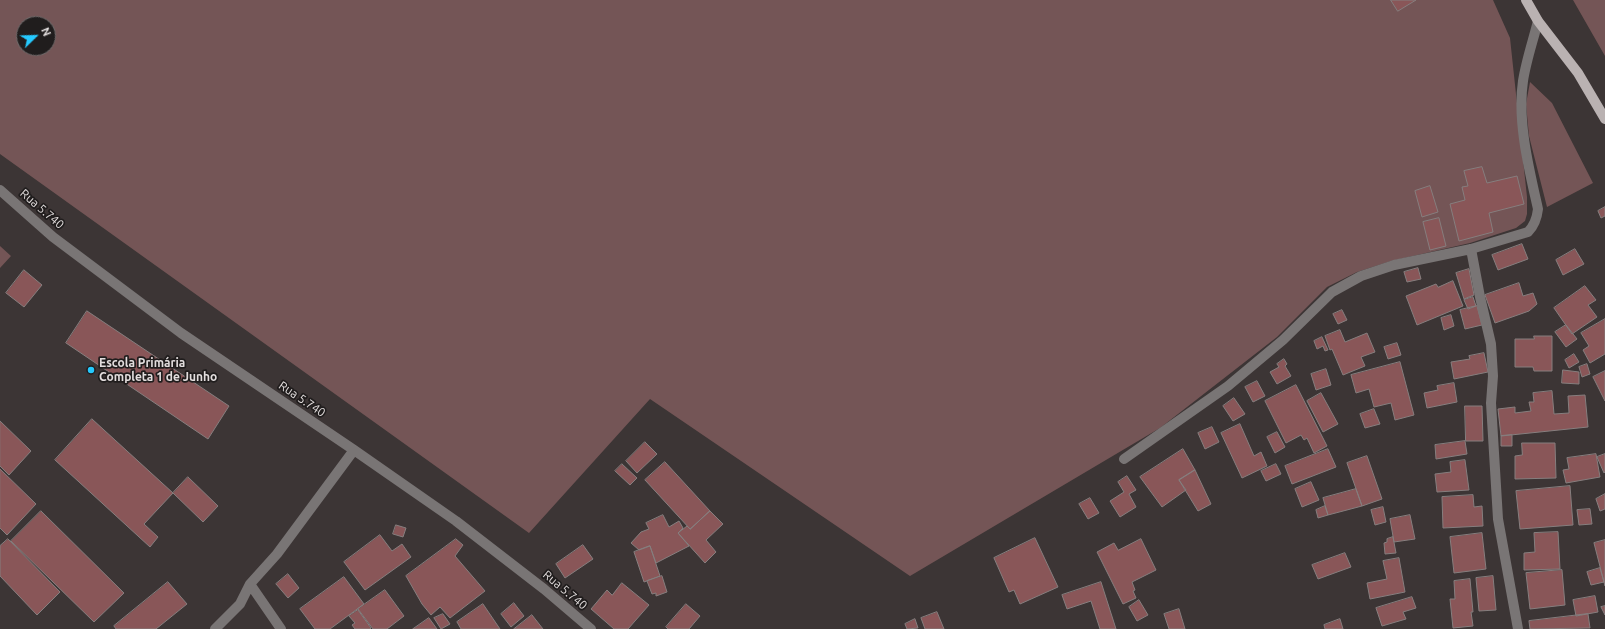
<!DOCTYPE html>
<meta charset="utf-8">
<style>
body{margin:0}
#map{position:relative;width:1605px;height:629px;overflow:hidden;background:#3c3535;font-family:Ubuntu,sans-serif}
canvas{display:block}
.north{position:absolute;left:16px;top:16px;width:40px;height:40px;box-sizing:border-box;background:#201d1d;border:1px solid #6e6a6a;border-radius:50%;rotate:67deg;font-size:11px;font-weight:700;line-height:16px;text-align:center;color:#e3dede}
.north::after{content:'';display:block;margin:auto;width:14px;height:18px;background:#25c9fe;clip-path:polygon(50% 0,100% 100%,50% 72%,0 100%)}
</style>
<div id="map">
<canvas width="1605" height="629"></canvas>
<div class="north">N</div>
</div>
<script>
const ctx = document.querySelector('canvas').getContext('2d');
ctx.lineJoin = 'round';
function fillPath(path, color) { ctx.fillStyle = color; ctx.fill(path, 'evenodd'); }
function strokePath(path, color, width, dash) { ctx.strokeStyle = color; ctx.lineWidth = width; ctx.lineCap = dash ? 'butt' : 'round'; ctx.setLineDash(dash || []); ctx.stroke(path); }
function write(font, color, halo, rows, align = 'center') {
  ctx.font = font + ' Ubuntu,sans-serif'; ctx.lineWidth = 3.5; ctx.setLineDash([]); ctx.textBaseline = 'middle'; ctx.strokeStyle = halo; ctx.fillStyle = color; for (const [text, x, y, turn = 0] of rows) {
    ctx.save(); ctx.translate(x, y); ctx.rotate((+turn || 0) * Math.PI / 180); ctx.textAlign = isNaN(turn) ? turn : align; if (halo) ctx.strokeText(text, 0, 0); ctx.fillText(text, 0, 0); ctx.restore();
  }
}
const green = new Path2D(`
 M0 0H1493L1510 38 1527 197V214L1525 221 1516 228 1470 243 1391 261 1357 272 1327 287 1277 337 1160 428 910 576 650 399 529 533 0 154ZM24 24H48V48H24Z
 M1573 0H1605V56Z
 M1530 82 1552 103 1593 183 1547 207 1529 136 1526 104Z
 M0 246 11 256 0 268Z`);
const building = new Path2D(`
 M1391 0H1416L1398 11Z
 M1482 167 1487 183 1517 176 1524 204 1489 213 1493 232 1459 241 1450 204 1465 200 1462 187 1468 186 1464 171Z
 M1430 186 1438 212 1422 217 1415 191Z
 M1605 207V216L1601 218 1598 211Z
 M1439 218 1446 246 1430 250 1423 222Z
 M1522 244 1528 259 1498 270 1492 255Z
 M1575 249 1584 264 1563 275 1556 260Z
 M1418 268 1421 279 1407 282 1404 272Z
 M1469 269 1474 295 1464 299 1456 273Z
 M24 270 42 285 24 307 6 293Z
 M1453 281 1463 306 1417 325 1406 296 1436 284 1438 287Z
 M1519 283 1523 296 1533 293 1537 304 1529 311 1495 323 1485 295Z
 M1585 286 1596 300 1588 305 1597 317 1572 334 1554 308Z
 M1473 297 1476 306 1468 309 1464 300Z
 M1477 306 1482 325 1465 329 1460 310Z
 M1342 310 1347 320 1338 324 1333 314Z
 M87 311 229 406 208 439 66 343Z
 M1451 315 1454 326 1444 330 1441 318Z
 M1605 319V354L1590 363 1583 350 1589 346 1581 333Z
 M1566 325 1577 339 1566 347 1555 332Z
 M1340 330 1345 342 1367 333 1375 352 1361 357 1365 366 1343 375 1332 349 1330 350 1325 336Z
 M1534 336H1552V371H1534L1533 367H1515V339H1534Z
 M1322 337 1328 350 1325 351 1323 346 1317 349 1314 341Z
 M1397 343 1401 355 1388 359 1384 347Z
 M1484 353 1488 372 1454 379 1451 362 1470 359 1469 356Z
 M1574 354 1579 362 1569 368 1565 360Z
 M1284 359 1287 364 1285 366 1291 376 1277 384 1270 372 1279 367 1277 364Z
 M1400 362 1414 415 1395 420 1391 403 1374 407 1369 389 1356 393 1351 375Z
 M1587 364 1590 374 1582 377 1579 367Z
 M1326 369 1331 385 1316 390 1311 374Z
 M1563 370 1579 372V384L1562 383Z
 M1605 371V401L1593 377Z
 M1257 381 1265 396 1253 402 1245 387Z
 M1454 383 1457 402 1427 408 1424 393 1438 390 1437 386Z
 M1296 385 1327 446 1314 453 1307 438 1304 440 1301 435 1286 443 1265 401Z
 M1552 391 1554 414 1569 413 1568 396 1585 395 1588 427 1501 436 1498 409 1515 407V413L1531 411 1529 402H1534L1533 393Z
 M1321 393 1338 424 1323 432 1307 401Z
 M1234 398 1245 414 1233 421 1223 406Z
 M1465 406H1482L1483 441H1466Z
 M1374 409 1380 424 1365 428 1360 414Z
 M92 419 173 493 144 524 158 537 150 547 55 460Z
 M0 421 31 451 9 475 0 466Z
 M1240 424 1254 456 1261 452 1267 466 1242 478 1221 433Z
 M1212 427 1219 442 1205 449 1198 433Z
 M1277 432 1285 447 1275 453 1267 437Z
 M1512 435V446H1501V436Z
 M1465 441 1467 454 1436 459 1435 445Z
 M645 442 657 454 637 473 626 461Z
 M1522 443H1555L1556 478 1515 479V456L1522 455Z
 M1183 449 1195 470 1179 480 1186 490 1162 507 1140 477Z
 M1328 449 1336 467 1292 484 1285 466Z
 M1596 454 1600 477 1566 483 1563 470 1569 469 1567 458Z
 M1605 454V472L1604 473 1597 457Z
 M1367 456 1382 499 1362 506 1347 463Z
 M1465 460 1469 490 1437 492 1435 474 1451 472 1450 462Z
 M665 462 710 511 690 529 645 480Z
 M622 464 637 478 630 485 615 471Z
 M1276 464 1281 474 1266 481 1261 471Z
 M0 469 36 504 7 535 0 528Z
 M1195 470 1211 504 1198 511 1179 480Z
 M1127 476 1136 490 1129 494 1136 507 1120 517 1110 501 1124 492 1118 482Z
 M188 477 218 506 203 522 173 493Z
 M1311 482 1319 500 1302 507 1295 489Z
 M1570 486 1573 525 1520 529 1516 491Z
 M1356 489 1362 506 1328 515 1323 498Z
 M1605 494V509L1600 511 1596 499Z
 M1473 495 1474 507 1482 506 1483 526 1443 528 1442 497Z
 M1090 498 1099 513 1088 519 1079 504Z
 M1325 506 1328 515 1318 518 1316 510Z
 M1383 507 1386 522 1375 525 1371 510Z
 M1590 509 1592 524 1579 525 1577 510Z
 M41 511 124 593 94 622 11 541Z
 M710 511 723 524 706 540 716 552 705 563 678 533 687 526 690 529Z
 M663 515 669 527 679 521 683 528 678 533 689 546 656 563 650 546 639 550 631 543 641 532 649 529 646 523Z
 M1410 515 1415 539 1394 542 1390 519Z
 M396 525 406 528 403 537 393 534Z
 M1558 532 1560 569 1524 570V553L1535 552 1534 533Z
 M1482 533 1486 569 1454 573 1450 537Z
 M380 535 392 551 402 544 411 557 365 590 344 562Z
 M1393 537 1396 553 1385 554 1384 543 1387 542V539Z
 M1035 538 1058 587 1020 604 1014 590 1009 592 994 558Z
 M8 539 60 592 37 615 0 576V546Z
 M456 539 463 545 455 556 485 591 450 618 440 607 431 615 422 604 406 576Z
 M1141 539 1156 570 1132 582 1135 590 1133 591 1136 598 1123 604 1097 552 1114 543 1118 550Z
 M1605 540V586L1594 543Z
 M583 545 593 559 565 578 556 564Z
 M650 546 660 576 644 582 634 552Z
 M1345 553 1351 567 1318 579 1312 565Z
 M1399 558 1405 592 1370 599 1367 583 1387 579 1383 561Z
 M1600 568 1604 582 1591 585 1587 572Z
 M1562 570 1565 605 1530 609 1526 573Z
 M288 574 299 588 288 598 276 584Z
 M662 576 667 592 656 596V593L652 594 647 581Z
 M1493 576 1496 610 1479 611 1476 578Z
 M344 577 364 604 330 629H315L300 609Z
 M1470 579 1473 612H1471L1473 626 1453 628 1450 599H1455L1454 581Z
 M168 582 187 604 156 629H116L114 626Z
 M1101 582 1116 629H1100L1091 601 1067 609 1062 595Z
 M622 583 649 605 628 629H614L591 609 607 590 612 595Z
 M385 590 404 616 387 629H373L358 609Z
 M1595 596 1598 612 1576 616 1573 600Z
 M1412 597 1416 608 1403 612 1406 619 1382 626 1376 608Z
 M1139 600 1148 615 1137 621 1129 607Z
 M514 603 524 616 511 627 501 614Z
 M483 604 500 629H461L457 622Z
 M686 604 700 616 689 629H668L666 627Z
 M1605 606V615L1601 607Z
 M1179 609 1185 629H1169L1164 614Z
 M358 610 371 628 370 629H355L352 625 355 623 349 616Z
 M937 612 944 629H925L921 618Z
 M443 614 450 624 441 629 434 618Z
 M1588 614 1590 628 1530 629 1529 621Z
 M532 615 543 629H514Z
 M429 618 437 629H413Z
 M915 619 918 628 907 629 905 624Z
 M1340 619 1343 629H1325L1324 625Z`);
const minor = new Path2D(`
 M0 190 53 237 181 333 354 450 456 521 544 589 591 629
 M1471 249 1480 297 1491 344 1493 376 1491 403 1498 519 1518 629
 M1124 459 1228 386 1283 340 1332 292 1361 276 1394 265 1471 249 1528 232C1535 225 1537 218 1538 209 1529 169 1517 121 1523 81 1526 61 1533 41 1538 21
 M250 584 281 629
 M215 629 240 604 250 584 277 554 354 450`);
const major = new Path2D(`
 M1526 0 1538 21 1578 73 1605 119`);
const markers = [
 [91,370,4,"#25c9fe"]
];
const streetNames = [
 ["Rua 5.740",42,209,41],
 ["Rua 5.740",302,399,34],
 ["Rua 5.740",565,590,40]
];
const poiNames = [
 ["Escola Primária",99,363],
 ["Completa 1 de Junho",99,377]
];
fillPath(green, '#745556');
fillPath(building, '#895658');
strokePath(building, '#867e7e', 1);
strokePath(minor, '#797575', 10);
strokePath(major, '#bab2b2', 10);
for (const [x, y, r, color] of markers) { const dot = new Path2D(); dot.arc(x, y, r, 0, 2 * Math.PI); ctx.fillStyle = color; ctx.fill(dot); strokePath(dot, '#201d1d', 1.5); }
write('12px', '#e3dede', '#201d1d', streetNames);
write('bold 12px', '#e3dede', '#201d1d', poiNames, 'left');
</script>
